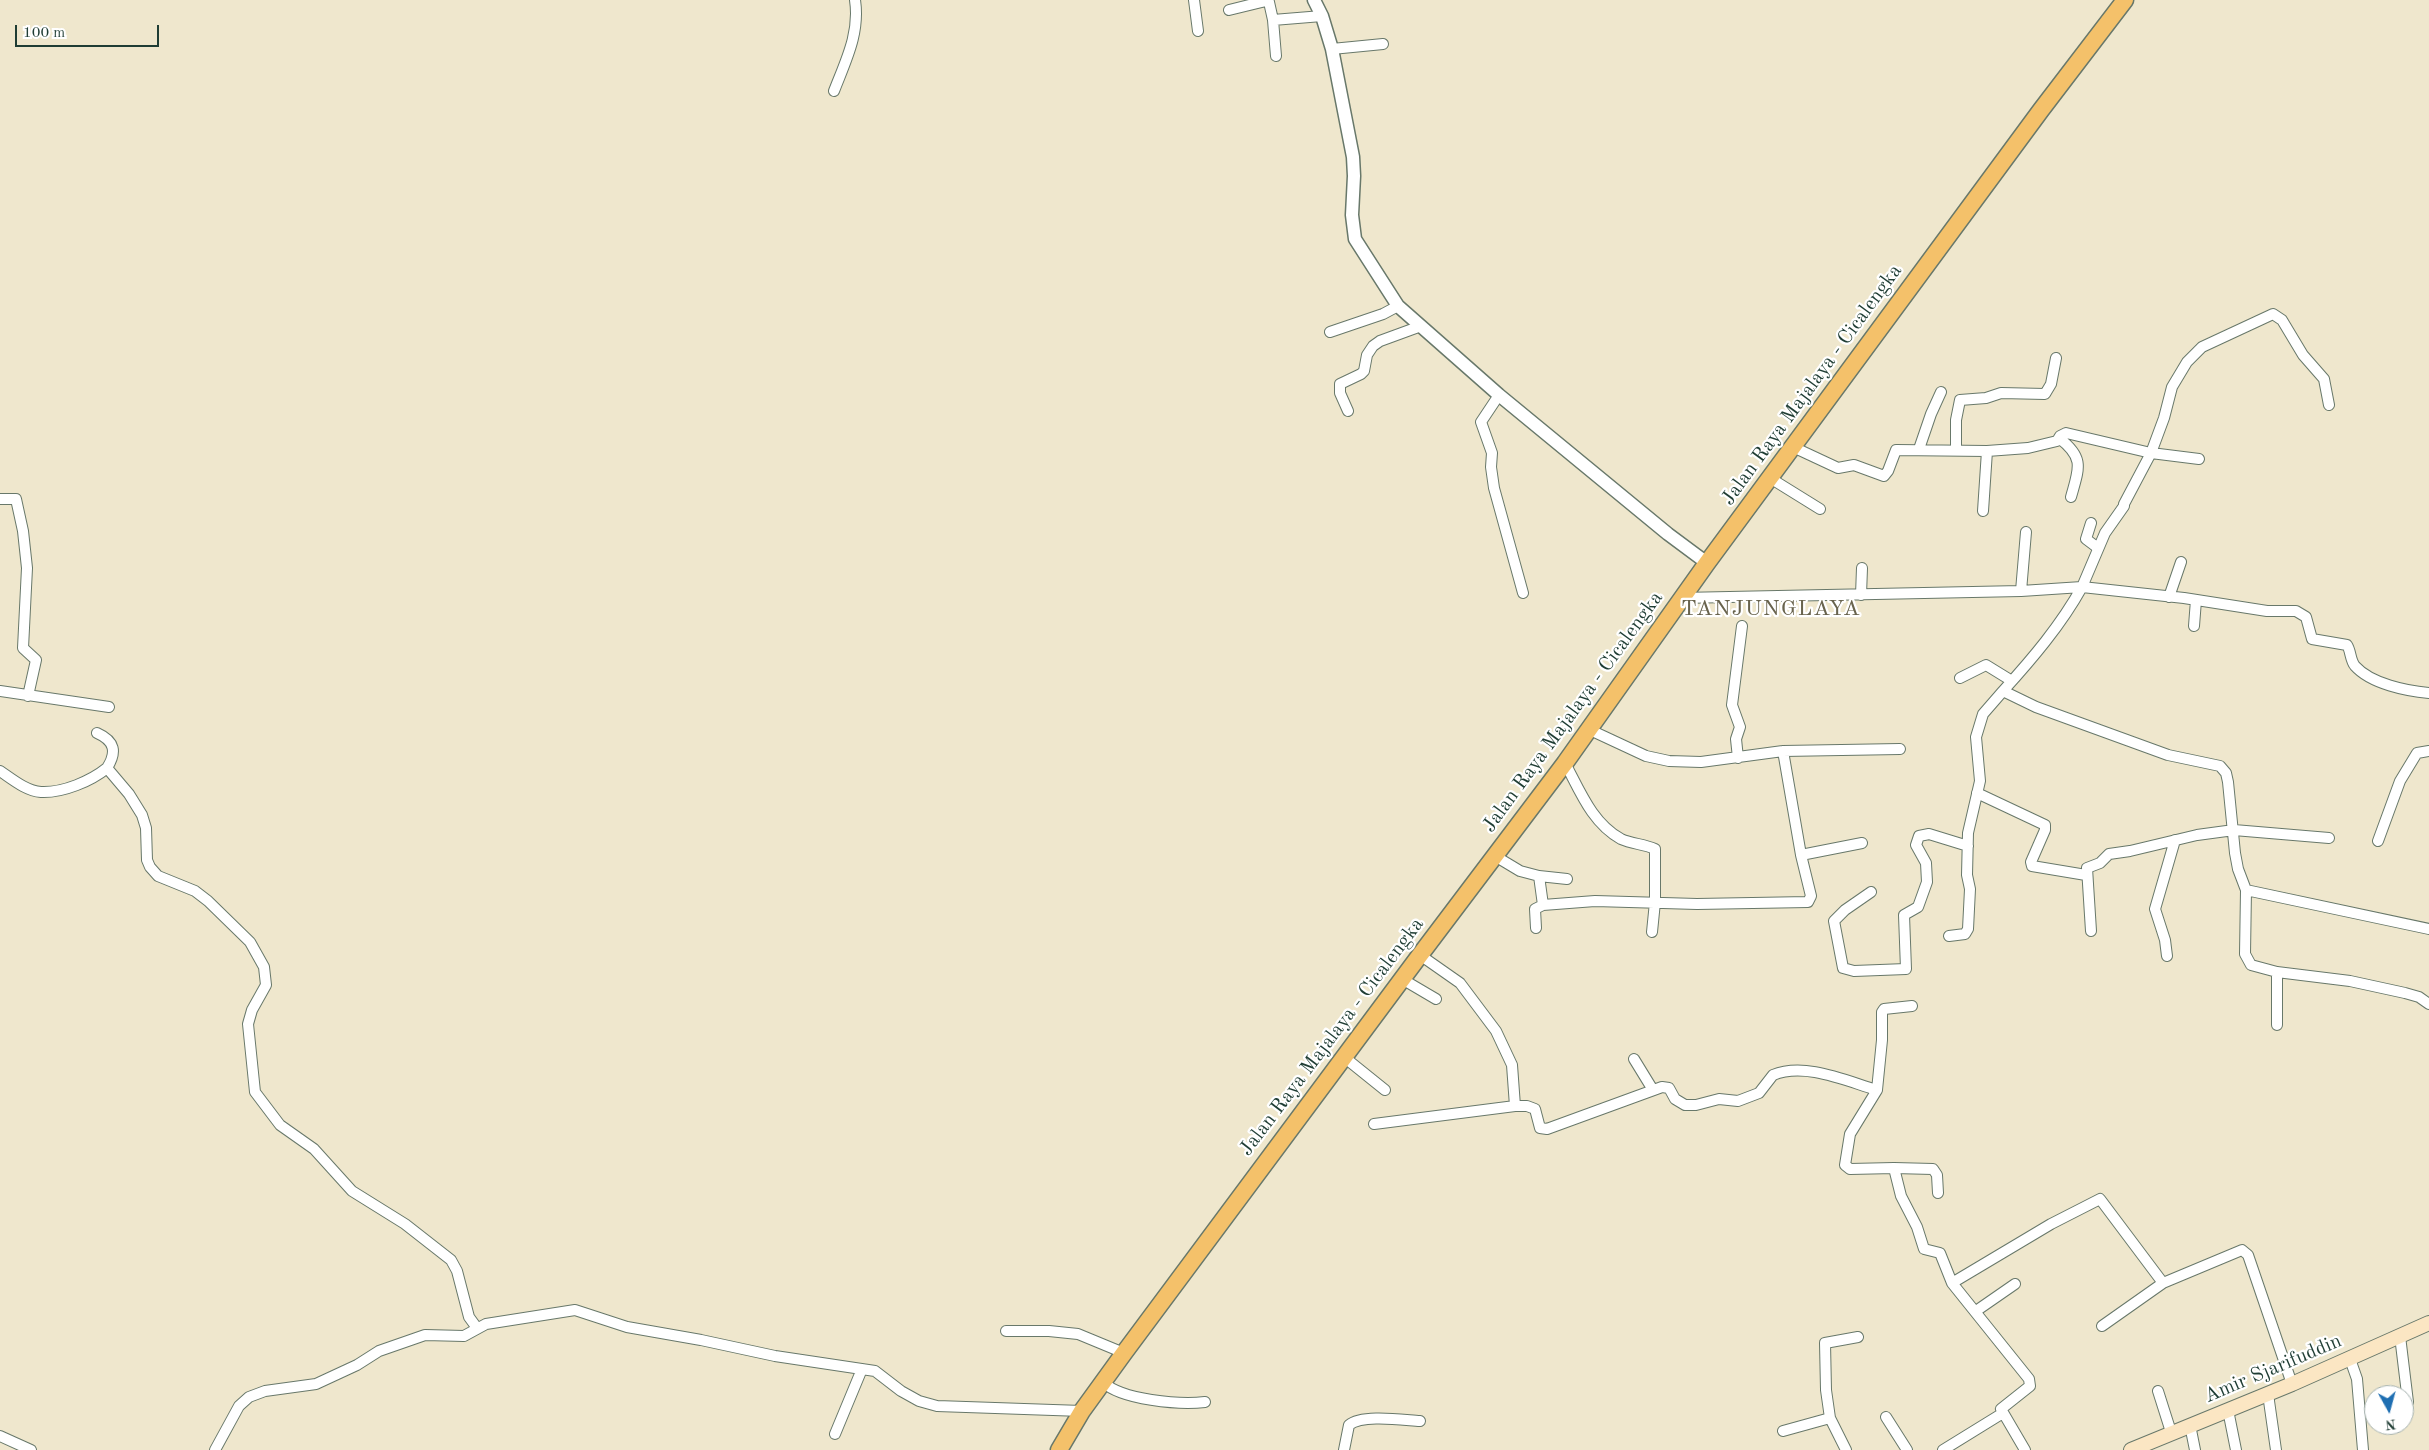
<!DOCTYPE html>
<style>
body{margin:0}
#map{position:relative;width:2429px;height:1450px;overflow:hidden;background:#efe7cd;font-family:"Old Standard TT",serif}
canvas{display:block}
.north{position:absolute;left:2364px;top:1385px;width:50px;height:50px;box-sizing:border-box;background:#fff;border:1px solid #a5b1ae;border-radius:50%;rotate:173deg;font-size:14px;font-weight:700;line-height:20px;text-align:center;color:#1f3d34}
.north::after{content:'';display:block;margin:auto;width:18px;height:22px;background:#1f6fb2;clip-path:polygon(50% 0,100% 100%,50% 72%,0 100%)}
.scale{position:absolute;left:15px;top:25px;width:144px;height:22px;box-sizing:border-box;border:2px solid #1f3d34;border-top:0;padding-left:6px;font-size:15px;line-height:18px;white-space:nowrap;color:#1f3d34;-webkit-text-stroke:4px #fff;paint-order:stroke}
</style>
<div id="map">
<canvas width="2429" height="1450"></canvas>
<div class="north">N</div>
<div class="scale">100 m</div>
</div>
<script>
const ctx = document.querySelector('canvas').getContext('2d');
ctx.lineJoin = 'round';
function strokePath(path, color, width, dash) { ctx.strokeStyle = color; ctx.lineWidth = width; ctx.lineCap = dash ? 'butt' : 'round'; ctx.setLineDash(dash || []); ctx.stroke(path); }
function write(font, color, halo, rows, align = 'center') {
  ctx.font = font + ' "Old Standard TT",serif'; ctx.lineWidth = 4.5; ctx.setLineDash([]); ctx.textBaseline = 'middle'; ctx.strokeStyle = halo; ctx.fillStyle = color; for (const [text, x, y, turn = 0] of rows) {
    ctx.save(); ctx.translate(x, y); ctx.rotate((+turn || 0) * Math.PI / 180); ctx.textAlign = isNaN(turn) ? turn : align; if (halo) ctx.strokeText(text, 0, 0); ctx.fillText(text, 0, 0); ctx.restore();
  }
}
const minor = new Path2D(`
 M1194 0 1198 31
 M1229 10 1266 1 1269 2 1273 20 1322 16
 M1273 20 1276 56
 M1332 49 1383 44
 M834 91C846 60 860 33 855 0
 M1330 332 1383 314 1398 306
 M1499 395 1481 422 1492 453 1491 467 1494 488 1523 593
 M1348 411 1340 393V384L1361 374 1364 371 1367 355 1373 346 1380 341 1421 326
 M2059 438C2085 458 2079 468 2071 497
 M1793 447 1838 468 1854 465 1884 476 1888 471 1896 450 1987 451 2028 448 2057 441 2060 436 2066 433 2151 453 2124 504V506L2105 533 2082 587 2184 598 2267 611H2296L2306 617 2312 639 2347 645C2351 651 2350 660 2355 666 2371 684 2407 691 2429 693
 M1919 449 1931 414 1941 392
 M1956 450V420L1960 400 1986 398 2001 393 2045 394 2051 384 2056 358
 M2199 459 2151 453 2164 418 2172 387 2187 362 2202 347 2273 314 2282 320 2303 355 2324 379 2329 405
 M1770 478 1820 509
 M0 499H16L23 531 27 568 23 648 36 660 28 696
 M1983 511 1987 451
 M2091 523 2086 539 2098 548
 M2021 591 2026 532
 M1861 595 1862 568
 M2169 597 2181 562
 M1681 598 2021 591 2082 587C2061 625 2032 659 2003 691L2036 707 2168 755 2220 766 2226 773 2228 782 2235 853 2238 869 2246 890 2245 954 2251 965 2277 972 2350 981 2405 993 2419 997 2429 1004
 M2194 626 2196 600
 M1960 678 1986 665 2012 681
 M0 691 109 707
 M1588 729 1646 756 1669 761 1701 762 1783 751 1900 749
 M97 733C115 741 117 752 107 768
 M1738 758 1736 739 1740 727 1732 705 1742 626
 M1565 763C1580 791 1592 823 1621 839 1632 844 1644 844 1655 849V902L1652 932
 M0 771C12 779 26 791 41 792 63 793 91 781 107 768L129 794 142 815 146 828 147 860 150 867 158 876 195 891 208 901 250 942 264 967 266 985 252 1010 248 1024 255 1092 280 1125 314 1149 352 1191 405 1224 451 1260 457 1271 469 1317 477 1328
 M1977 793 2045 825V830L2031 862 2032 866 2086 875
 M2378 841 2400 781 2417 753 2429 751
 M1801 855 1862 843
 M1495 856 1520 871 1539 876 1543 905 1595 901 1697 904 1808 902 1811 896 1801 855 1783 751
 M1539 876 1567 879
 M2246 890 2429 929
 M1871 892 1845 910 1834 921 1843 968 1854 971 1906 969 1904 915 1918 907 1927 882 1926 863 1916 845 1919 836 1929 834 1968 846
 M1536 928 1535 909 1543 905
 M2091 931 2087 868 2100 863 2109 854 2130 851 2197 835 2234 830 2329 838
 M1949 936 1965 934 1968 929 1970 889 1967 875 1968 833 1980 781 1976 737 1983 714 2003 691
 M1420 955 1460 983 1496 1031 1512 1065 1515 1106
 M2167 956 2165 940 2155 909 2175 840
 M1402 979 1436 999
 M1912 1006 1884 1009 1882 1012V1040L1877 1090 1850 1134 1845 1165 1850 1169 1894 1168 1901 1196 1917 1227 1924 1249 1940 1253 1952 1283 2029 1379 2030 1386 2001 1409 2025 1450
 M2277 1025V972
 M1344 1057 1385 1090
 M1634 1059 1653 1090
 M1374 1124 1515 1106H1527L1535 1109 1540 1128 1547 1129 1662 1087 1669 1088 1675 1099 1685 1105H1696L1719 1099 1738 1101 1759 1093 1773 1075C1805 1062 1846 1081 1877 1090
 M1894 1168 1933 1169 1937 1175 1938 1193
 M1952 1283 2051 1224 2100 1199 2163 1283
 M1976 1311 2015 1284
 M2102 1326 2163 1283 2242 1250 2248 1255 2292 1384
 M1006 1331H1049L1078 1334 1124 1353
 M2400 1336 2408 1402
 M2350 1359 2357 1379 2363 1450
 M1103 1382C1121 1400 1180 1405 1205 1402
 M2158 1391 2171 1432
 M2268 1394 2276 1450
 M2228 1410 2236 1450
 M1886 1417 1907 1450
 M2190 1425 2195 1450
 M1783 1431 1830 1418
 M835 1434 862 1369
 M0 1436 31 1450
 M215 1450 239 1406 249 1397 265 1391 316 1384 357 1365 379 1351 425 1335 464 1336 486 1324 575 1310 627 1327 701 1340 775 1356 875 1371 901 1391 919 1401 937 1406 1082 1411
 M1344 1450 1349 1425C1362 1414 1403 1420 1420 1421
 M1846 1450 1830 1418 1826 1390 1825 1343 1858 1337
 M1943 1450 2003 1413`);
const tertiary = new Path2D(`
 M1314 0 1322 16 1332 49 1353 157 1354 176 1352 215 1355 239 1398 306 1499 395 1668 534 1707 563`);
const secondary = new Path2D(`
 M2131 1450 2292 1384 2429 1323`);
const primary = new Path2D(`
 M1059 1450 1082 1411 1124 1353 1420 955 1565 763 1707 563 2041 110 2125 0`);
const streetNames = [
 ["Jalan Raya Majalaya - Cicalengka",1812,385,-54],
 ["Jalan Raya Majalaya - Cicalengka",1573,712,-54],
 ["Jalan Raya Majalaya - Cicalengka",1332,1037,-53],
 ["Amir Sjarifuddin",2273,1369,-23]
];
const quarterNames = [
 ["TANJUNGLAYA",1771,609]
];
strokePath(minor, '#68786a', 12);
strokePath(tertiary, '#68786a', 15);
strokePath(secondary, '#68786a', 16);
strokePath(primary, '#68786a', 19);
strokePath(minor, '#fff', 10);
strokePath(tertiary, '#fff', 12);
strokePath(secondary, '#fbe6c3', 14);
strokePath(primary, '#f4c16a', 16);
write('20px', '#1f3d34', '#fff', streetNames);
ctx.letterSpacing = '1px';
write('22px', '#68634d', '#fff', quarterNames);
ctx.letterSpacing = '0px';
</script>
